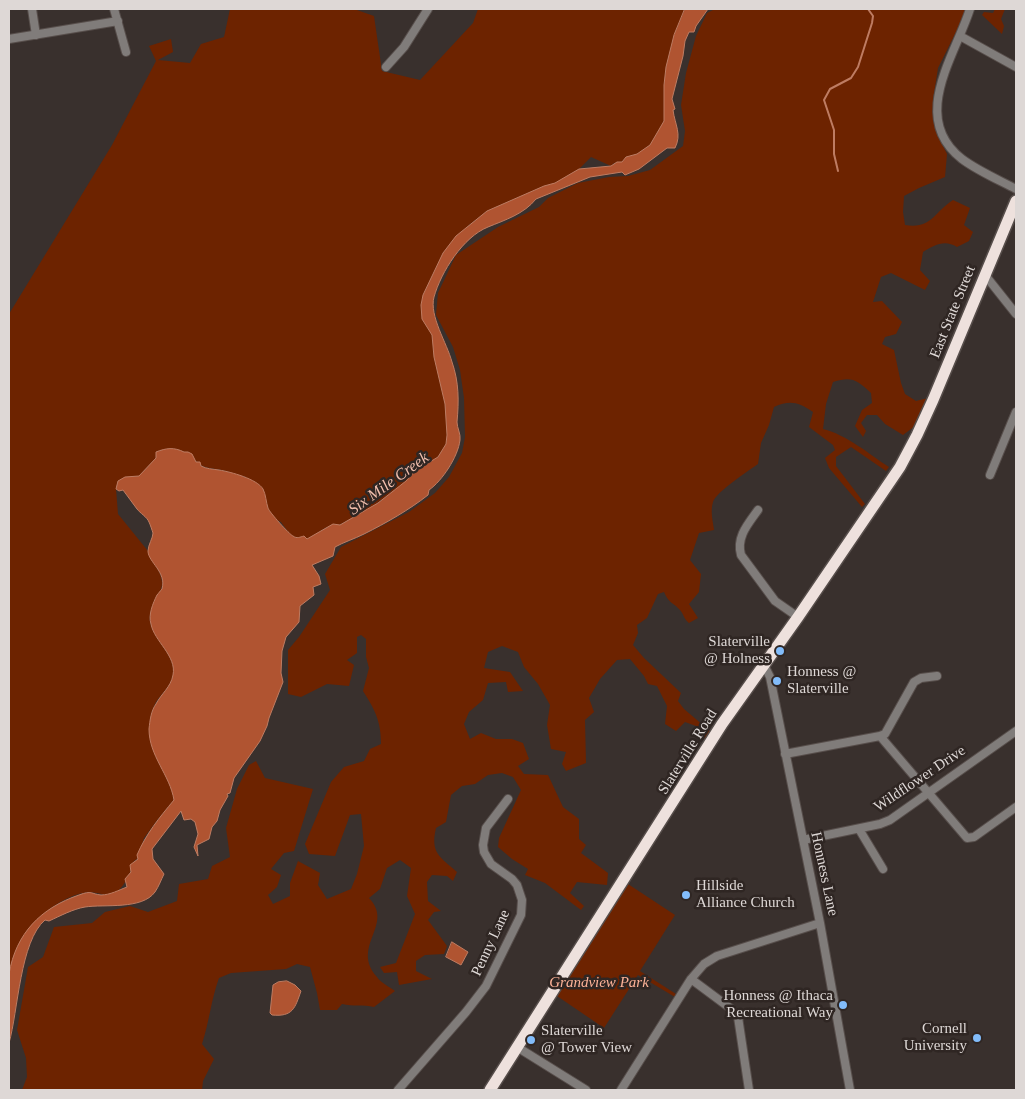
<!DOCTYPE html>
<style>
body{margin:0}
#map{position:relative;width:1025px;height:1099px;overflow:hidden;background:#39302d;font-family:Georgia,serif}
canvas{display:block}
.frame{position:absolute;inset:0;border:10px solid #ded8d6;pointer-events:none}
</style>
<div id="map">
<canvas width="1025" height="1099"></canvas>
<div class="frame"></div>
</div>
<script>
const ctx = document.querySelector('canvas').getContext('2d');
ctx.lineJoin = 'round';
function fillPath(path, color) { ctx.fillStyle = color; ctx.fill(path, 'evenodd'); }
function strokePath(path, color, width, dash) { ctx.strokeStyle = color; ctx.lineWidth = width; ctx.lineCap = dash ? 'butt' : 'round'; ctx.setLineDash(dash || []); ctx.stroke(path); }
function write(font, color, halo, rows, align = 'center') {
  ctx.font = font + ' Georgia,serif'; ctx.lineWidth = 5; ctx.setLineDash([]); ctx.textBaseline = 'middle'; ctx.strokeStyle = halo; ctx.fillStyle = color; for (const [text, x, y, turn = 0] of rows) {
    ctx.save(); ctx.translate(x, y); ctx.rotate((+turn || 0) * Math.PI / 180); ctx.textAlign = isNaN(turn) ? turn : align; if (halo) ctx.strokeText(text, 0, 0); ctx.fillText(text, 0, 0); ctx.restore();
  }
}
const green = new Path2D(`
 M230 9H354L374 16 382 71 420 80 473 23 478 9H685L674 35 666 67 664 85V121L650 145 637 154 626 157 622 162 614 163 611 166 591 157 579 169 555 184 544 186 487 211 469 225 443 253 423 295 432 335 434 357 445 404 447 436 446 444 438 457 415 471 406 481 369 509 339 525H334L325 528 307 540 291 536 281 522 275 519 268 509 263 489 244 476C238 477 234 474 229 472 207 465 204 473 188 452H184C174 447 166 448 156 452V458L139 476H133L118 481 116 489 118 514 148 551C152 562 161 570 162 582 163 597 145 608 151 625 155 640 178 659 173 677 170 687 161 694 156 702 151 711 149 722 150 732 151 757 170 776 174 800L158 819 144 838 138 858 134 861C132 870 125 885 118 891 107 899 97 891 88 892 48 898 11 940 9 980V314L112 145 156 61 149 46 171 39 173 52 158 60 190 63 201 44 224 37Z
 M715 9H965L962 20 938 68 933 100V119L939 138 947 154 945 177 919 188 904 196 903 212 905 225C932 229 933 213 953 200L970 208 964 225 973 232 969 241 957 247C945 239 934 245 923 252L920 270 930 281 925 290 891 273 881 277 873 302 882 301 902 322 896 334 885 337 882 344 894 350 901 383 905 394 916 401 928 398 915 426 903 435 885 424 877 415H867L861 423 866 431 863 437 855 426 862 410 872 403 871 393C857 380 852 376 833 382L826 404 823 429C847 435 869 454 889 467L886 471 851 447 836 457V466L865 504 862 507 829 468 825 458 835 450 833 445 809 427 813 412C798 402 790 400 774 407L769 425 761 443 758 464C748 471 716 492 713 502 710 511 713 522 714 530L699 533 690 560 701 574 699 592 689 604 698 618 689 623C684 619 684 615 680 610 672 601 670 605 664 592L658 594 647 618 637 625 638 633 633 645 644 658 681 693 678 701 684 709 710 731 704 739 696 726 685 722 676 731 665 724 667 706 657 686 648 684 644 676 630 659 617 660 600 679 589 698 594 712 585 720 586 763 566 771 562 764 566 752 551 749 547 725 550 705 538 684 524 667 518 652 502 646 488 652 484 668 510 672 523 691 508 692 506 682 488 683 483 700 469 712 464 724 470 739 481 733 496 739H512L523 743 529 759 518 766 524 774 548 775 563 807 579 819V839L586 845 581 853 608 873 607 885 577 882 570 893 584 906 581 910 545 883 525 875 528 869 512 859 498 847 499 838 521 790 513 777 502 773 488 775 475 784 462 786 451 795 446 822 436 828C430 853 440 857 457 872L453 881 447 876 432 875 427 882 428 901 441 911 434 912 428 920 447 946 444 954 425 955 416 961V971L432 979 399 985 397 972 384 973 380 967 396 963 415 914 407 896 411 868 400 860 387 868 380 889 369 898C395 925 350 946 377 977 381 983 390 987 395 991L374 1007C363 1004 353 1007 342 1004L337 1010H320L317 993 310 967 297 964 286 969 231 973 219 978C211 1000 209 1023 202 1044L214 1059 203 1081 202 1090H22L27 1077 26 1058 17 1030 28 967 43 957 54 927 92 923 105 912 130 906 148 912 177 901 179 884 208 879 212 866 230 857 226 828 237 789 249 765 256 761 265 778 313 789 294 851 284 853 271 869 281 875 277 887 268 895 273 904 290 896V883L298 861 320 873 318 885 327 899 351 889 357 874 364 846 361 814 350 815 335 856 309 854 305 844 331 782 344 767 364 761 370 749 381 744C381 721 375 710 363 691L369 668 366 657V639L361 635 357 637V653L347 660 354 665 349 686 327 684 301 697 288 694V650L299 637 330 590 325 574 341 547 409 512 435 493 449 477 462 453 465 437 464 398 460 370 453 347 436 315 438 293 456 255 498 227 539 207 548 198 578 183 609 177 628 176 650 170 683 146 685 131 681 105 686 73 696 36 707 13Z
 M995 9H1005L1001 19 1004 26 1002 34 982 15 984 12 993 13Z
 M628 884 675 915 640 971 676 994 675 997 638 975 604 1028 557 996Z`);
const water = new Path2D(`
 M685 9H708L696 26 694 32H689L685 41 683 56 672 99 675 109 673 110C675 125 682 134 675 148H667L639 169 625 175 622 172 590 177 536 199C524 214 505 220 488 227 463 237 441 272 434 297 429 316 447 343 452 362 459 382 459 401 457 422 457 428 461 434 460 440 458 457 442 481 429 490L428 495C409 510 386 523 364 534 354 539 344 542 335 547L333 556 312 565 319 576 321 584 313 587 314 595 300 606 299 622 286 637 282 651 281 673 283 682 269 718 267 726 260 741 234 778 230 793 227 794 228 796 220 810 217 821 212 827 209 839 197 845 198 856 194 847 198 834 195 822 191 819 184 820 181 811 152 849 153 859 164 874C161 880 159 886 155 892 142 910 104 904 85 907 73 909 60 916 49 921L45 920C20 941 18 1012 9 1043 9 1028 9 1012 9 997 9 990 8 981 9 974 16 933 41 908 79 895 92 890 91 894 101 895 110 895 119 890 127 887L125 879 131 872 130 865 138 859 137 855C146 834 159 818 174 800 170 775 149 756 149 729 150 720 151 711 156 704 161 694 171 687 173 675 177 656 154 641 151 624 148 615 153 603 157 595 158 594 161 590 162 589 167 572 148 562 148 551 148 545 153 538 153 533 152 530 150 524 149 522 147 517 140 513 137 509 132 503 128 496 123 490L119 491 116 489 118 481 125 477 139 476 156 458V452C166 448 174 447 184 452H188L192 454 196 462H200L201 466C207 469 212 469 219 470 231 472 257 479 263 489 266 495 266 502 268 508 269 512 290 535 293 536 297 539 300 537 304 536L307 539 333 524 340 525 378 503 406 481 415 471 438 457 446 444 447 435 445 404 434 357 432 335 422 319 421 305 423 295 443 253 456 236 487 211 544 186 555 183 579 169 611 166 617 162H622L626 157 637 154 650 145 664 121V85L666 67 674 35Z
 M452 942 468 952 461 965 446 957Z
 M287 981 295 985 301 991C295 1008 293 1017 272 1015L270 1013 273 985 278 982Z`);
const stream = new Path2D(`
 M838 171 834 154V130L824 100 830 89 851 78 858 67 872 23 873 16 868 9`);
const minor = new Path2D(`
 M32 9 36 35
 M114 9 126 52
 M970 9C955 56 909 118 962 159 978 171 999 180 1016 189
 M960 36 1016 67
 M9 39 118 21
 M386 67 404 47 428 9
 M985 275 1016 314
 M990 475 1016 412
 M758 510C748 524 736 537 741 555L775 601 798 617
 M764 665 770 677 820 923 850 1090
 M880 736 967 838 974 837 1016 807
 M880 736 885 734 914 682 921 678 937 676
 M785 754 880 736
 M859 829 883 869
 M803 840 880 824 890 820 1016 731
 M691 979 730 1008 738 1017 749 1090
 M517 1047 586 1090
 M398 1090 466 1012 486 986 521 915 522 900 517 885 512 879 491 864 484 852 483 845 486 828 508 799
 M621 1090 691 979 704 964 717 956 820 923`);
const highway = new Path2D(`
 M490 1090 722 724 798 617 900 467 917 435 933 400 1016 201`);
const markers = [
 [780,651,5,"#82bcfa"],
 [777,681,5,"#82bcfa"],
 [686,895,5,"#82bcfa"],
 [843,1005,5,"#82bcfa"],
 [977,1038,5,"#82bcfa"],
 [531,1040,5,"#82bcfa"]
];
const streetNames = [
 ["East State Street",953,312,-68],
 ["Slaterville Road",688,752,-58],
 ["Wildflower Drive",920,779,-34],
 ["Honness Lane",824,874,78],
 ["Penny Lane",491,943,-65]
];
const poiNames = [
 ["Slaterville",770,642],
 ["@ Holness",770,659],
 ["Honness @",787,672,"left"],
 ["Slaterville",787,689,"left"],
 ["Hillside",696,886,"left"],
 ["Alliance Church",696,903,"left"],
 ["Honness @ Ithaca",833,996],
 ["Recreational Way",833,1013],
 ["Cornell",967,1029],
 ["University",967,1046],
 ["Slaterville",541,1031,"left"],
 ["@ Tower View",541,1048,"left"]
];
const parkNames = [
 ["Grandview Park",599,983]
];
const waterNames = [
 ["Six Mile Creek",389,484,-36]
];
fillPath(green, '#6d2300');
fillPath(water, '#b05431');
strokePath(water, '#be7c62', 1);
strokePath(stream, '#be7c62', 2);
strokePath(minor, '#574e4b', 10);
strokePath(highway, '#574e4b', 14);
strokePath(minor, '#807c7a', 8);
strokePath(highway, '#eee1dd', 11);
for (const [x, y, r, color] of markers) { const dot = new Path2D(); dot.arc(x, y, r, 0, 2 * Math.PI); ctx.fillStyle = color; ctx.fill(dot); strokePath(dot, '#2f2623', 2); }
write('15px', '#ded8d6', '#2f2623', streetNames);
write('15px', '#ded8d6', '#2f2623', poiNames, 'right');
write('italic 15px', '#fdb297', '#2f2623', parkNames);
write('italic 16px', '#f2bfad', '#2f2623', waterNames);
</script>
